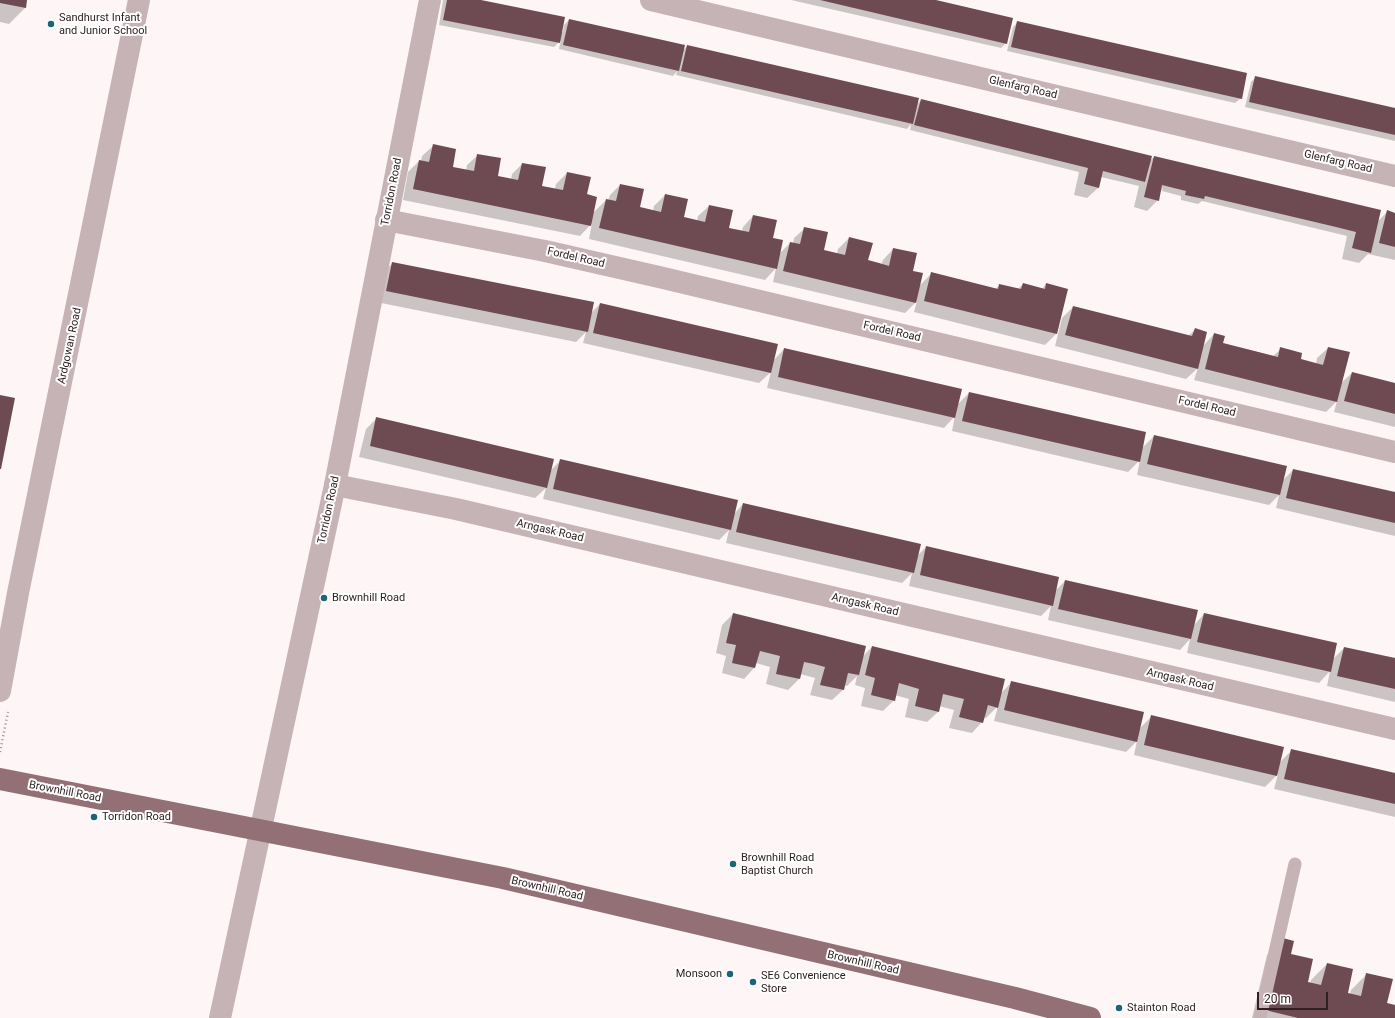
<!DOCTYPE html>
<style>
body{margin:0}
#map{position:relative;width:1395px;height:1018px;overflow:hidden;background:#fef5f6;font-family:Roboto,sans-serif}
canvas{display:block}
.scale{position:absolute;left:1257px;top:992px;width:71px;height:18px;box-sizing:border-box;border:2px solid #302023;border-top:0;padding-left:5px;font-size:12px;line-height:14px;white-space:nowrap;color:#302023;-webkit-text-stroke:3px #fff;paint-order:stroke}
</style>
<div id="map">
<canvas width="1395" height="1018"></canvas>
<div class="scale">20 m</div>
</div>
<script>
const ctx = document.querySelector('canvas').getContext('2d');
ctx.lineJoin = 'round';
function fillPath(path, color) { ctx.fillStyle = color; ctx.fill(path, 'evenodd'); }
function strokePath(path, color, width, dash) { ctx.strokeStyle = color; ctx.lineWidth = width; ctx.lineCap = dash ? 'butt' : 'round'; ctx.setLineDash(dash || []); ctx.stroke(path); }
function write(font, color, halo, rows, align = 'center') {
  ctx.font = font + ' Roboto,sans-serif'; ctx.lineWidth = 4; ctx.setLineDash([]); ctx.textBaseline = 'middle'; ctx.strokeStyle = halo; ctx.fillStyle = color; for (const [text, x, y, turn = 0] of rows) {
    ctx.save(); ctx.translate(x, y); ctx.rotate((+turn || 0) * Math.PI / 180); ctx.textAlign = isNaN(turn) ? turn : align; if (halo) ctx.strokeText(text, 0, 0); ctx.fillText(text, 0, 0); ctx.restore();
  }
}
const shadow = new Path2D(`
 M0 0H26L25 8 9 24 0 22Z
 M443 0H476L561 31 563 32 564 25 569 20 683 50 687 46 916 105 921 100 1149 161 1154 157 1378 221 1387 212 1395 214V260L1368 254 1359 263 1342 259 1347 236 1202 201 1198 204 1181 200V196L1162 191 1163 188 1160 192 1158 200 1147 211 1134 207 1139 186 1101 177 1098 188 1087 198 1074 195 1079 172 910 130 911 124 907 129 676 75 677 71 673 76 559 49 561 40 554 47 439 25Z
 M791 0H931L1006 43 1001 48Z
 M1018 22 1241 98 1235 103 1007 51 1013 27Z
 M1256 77 1395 109V141L1245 107 1251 82Z
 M433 146 452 168 466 171 467 165 478 155 496 177 511 180 512 174 522 164 541 186 555 189 556 184 567 173 586 195 593 213 606 200 608 201 610 195 620 185 639 208 653 211 654 206 665 195 683 218 697 221 698 216 709 206 727 228 742 232 743 227 753 216 772 239 779 254 790 243 793 244 794 238 805 228 823 251 837 254 838 249 849 238 867 261 881 265 883 260 893 249 912 272 919 286 932 273 995 289 1000 285 1018 289 1023 284 1042 289 1046 284 1067 290 1056 334 1045 345 914 312 917 301 905 313 773 282 776 268 765 280 589 239 592 223 580 236 403 200 408 172 419 161H421L422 156Z
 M393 263 590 314 600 304 773 361 784 349 957 405 969 393 1142 448 1154 436 1283 480 1293 470 1395 493V536L1276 508 1279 495 1269 505 1137 475 1140 460 1128 472 952 431 955 416 944 428 767 388 771 372 759 383 583 343 586 332 576 342 376 302 382 273Z
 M1073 307 1188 336 1195 330 1203 346 1214 334 1222 343 1273 356 1281 349 1300 360 1316 364 1317 358 1328 348 1340 384 1352 373 1395 384V427L1334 412 1337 401 1326 412 1194 380 1198 368 1186 379 1055 346 1062 318Z
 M377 418 550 471 560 461 734 514 743 504 916 557 926 547 1055 591 1065 581 1194 625 1204 614 1333 659 1344 648 1395 660V702L1327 686 1330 671 1319 683 1187 653 1190 639 1180 650 1048 620 1051 606 1041 616 909 586 912 573 902 583 726 543 729 530 719 540 543 499 546 488 535 498 359 457 366 429Z
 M733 614 862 657 872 647 1000 694 1012 682 1140 728 1151 717 1279 763 1292 750 1395 774V817L1274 789 1278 774 1265 787 1134 755 1137 741 1126 752 994 721 998 706 986 718 983 717 982 722 972 733 949 728 954 710 939 706 938 712 927 722 905 717 909 699 898 696 895 695 894 700 883 711 861 706 865 688 855 685 857 676 847 686 844 685 843 690 832 700 810 695 815 678 800 674 799 679 788 690 766 684 770 667 756 663 754 668 744 679 722 673 726 656 716 653 722 625Z
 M1283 939 1306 983 1310 984 1311 980 1327 964 1346 994H1350L1351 990 1367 974 1386 1004 1395 1006V1018H1252L1267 955Z`);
const building = new Path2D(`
 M0 0H27L26 8 0 3Z
 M447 0H481L565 17 560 43 443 20Z
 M820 0H936L1013 18 1007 44Z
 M569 19 685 45 679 71 563 45Z
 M1017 21 1247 73 1242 99 1011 47Z
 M687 45 919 98 913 124 681 71Z
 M1255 76 1395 108V135L1249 102Z
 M921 99 1152 156 1145 182 1103 171 1099 188 1084 184 1088 168 914 125Z
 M433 144 456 149 453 167 474 171 477 154 501 158 498 176 518 180 522 163 546 167 542 186 563 190 567 172 591 177 587 194 597 197 591 226 413 189 419 160 429 162Z
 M1154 156 1381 210 1371 253 1352 248 1356 232 1336 227 1205 196 1204 199 1185 195 1186 191 1162 185 1159 201 1144 197Z
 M620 184 644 189 640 207 661 212 665 194 688 199 684 217 705 222 709 205 733 210 729 228 749 232 753 215 777 220 773 238 783 240 777 269 599 228 606 199 616 201Z
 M1387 210 1395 213V247L1379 243Z
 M804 227 828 232 824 250 845 255 849 237 873 243 868 260 879 263 889 266 893 248 917 253 913 271 923 273 916 303 783 271 790 242 800 244Z
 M392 262 594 302 588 332 386 291Z
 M931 272 998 289 999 284 1021 289 1023 283 1045 289 1046 283 1068 289 1057 334 924 301Z
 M600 303 778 344 771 373 593 333Z
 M1073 306 1192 336 1195 328 1207 332 1198 369 1065 335Z
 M1214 333 1225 336 1223 343 1278 357 1280 347 1302 353 1301 359 1323 365 1328 347 1350 352 1337 402 1205 369Z
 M784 348 962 389 955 418 778 377Z
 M1352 372 1395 383V414L1344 401Z
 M969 392 1146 432 1140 462 962 421Z
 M0 395 15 398 1 469H0Z
 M376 417 554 459 547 488 370 446Z
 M1154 435 1287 466 1280 495 1147 464Z
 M560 459 738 500 731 530 553 489Z
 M1293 469 1395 492V523L1286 498Z
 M743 503 921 544 914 573 736 532Z
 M926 546 1059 577 1053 606 920 575Z
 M1065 580 1198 610 1191 639 1058 609Z
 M733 613 866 646 859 675 848 673 844 690 820 685 825 667 814 664 804 662 800 679 776 674 780 656 760 651 755 668 732 663 736 645 726 643Z
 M1204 613 1337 643 1331 672 1197 642Z
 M872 646 1005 679 998 708 988 705 983 723 959 717 964 699 943 694 939 712 915 706 919 689 899 683 895 701 871 695 875 678 865 675Z
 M1344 647 1395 658V689L1337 676Z
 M1011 681 1144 712 1137 742 1004 710Z
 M1151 715 1284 747 1277 776 1144 745Z
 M1291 749 1395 773V804L1284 779Z
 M1283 938 1294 941 1291 954 1313 959 1308 982 1321 985 1327 963 1353 969 1348 993 1361 996 1366 973 1393 979 1387 1003 1395 1005V1018H1298L1265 1010Z`);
const path = new Path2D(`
 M0 752 8 712`);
const service = new Path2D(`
 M1260 1018 1295 864`);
const minor = new Path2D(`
 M651 0 1395 176
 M386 220 545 251 659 277 1395 452
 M335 485 456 509 1395 729
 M0 691 18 593 139 0`);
const tertiary = new Path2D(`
 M220 1018 335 485 430 0`);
const trunk = new Path2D(`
 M0 779 503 878 1015 998 1090 1018`);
const markers = [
 [51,24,4,"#1d6474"],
 [324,598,4,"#1d6474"],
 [94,817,4,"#1d6474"],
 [733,864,4,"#1d6474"],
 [730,974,4,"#1d6474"],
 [753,982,4,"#1d6474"],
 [1119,1008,4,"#1d6474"]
];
const poiNames = [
 ["Sandhurst Infant",59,18],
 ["and Junior School",59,31],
 ["Brownhill Road",332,598],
 ["Torridon Road",102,817],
 ["Brownhill Road",741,858],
 ["Baptist Church",741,871],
 ["Monsoon",722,974,"right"],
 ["SE6 Convenience",761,976],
 ["Store",761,989],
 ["Stainton Road",1127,1008]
];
const streetNames = [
 ["Glenfarg Road",1023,88,13],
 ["Glenfarg Road",1338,162,13],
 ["Torridon Road",392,192,-79],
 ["Fordel Road",576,258,13],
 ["Fordel Road",892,332,13],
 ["Ardgowan Road",70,346,-78],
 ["Fordel Road",1207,407,13],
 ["Torridon Road",329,510,-78],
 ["Arngask Road",550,531,13],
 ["Arngask Road",865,605,13],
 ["Arngask Road",1180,680,13],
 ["Brownhill Road",65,792,11],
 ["Brownhill Road",547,889,13],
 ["Brownhill Road",863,963,13]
];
fillPath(shadow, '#0003');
fillPath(building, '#6e4a52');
strokePath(path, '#9a8e90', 2.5, [1, 3]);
strokePath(service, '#c6b3b6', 13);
strokePath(minor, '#c6b3b6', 22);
strokePath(tertiary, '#c6b3b6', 22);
strokePath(trunk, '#937076', 22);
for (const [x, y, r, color] of markers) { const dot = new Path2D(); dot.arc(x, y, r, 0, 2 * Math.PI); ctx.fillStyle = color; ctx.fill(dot); strokePath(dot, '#fff', 1.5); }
write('11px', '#302023', '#fff', poiNames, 'left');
write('11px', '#302023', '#fff', streetNames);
</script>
